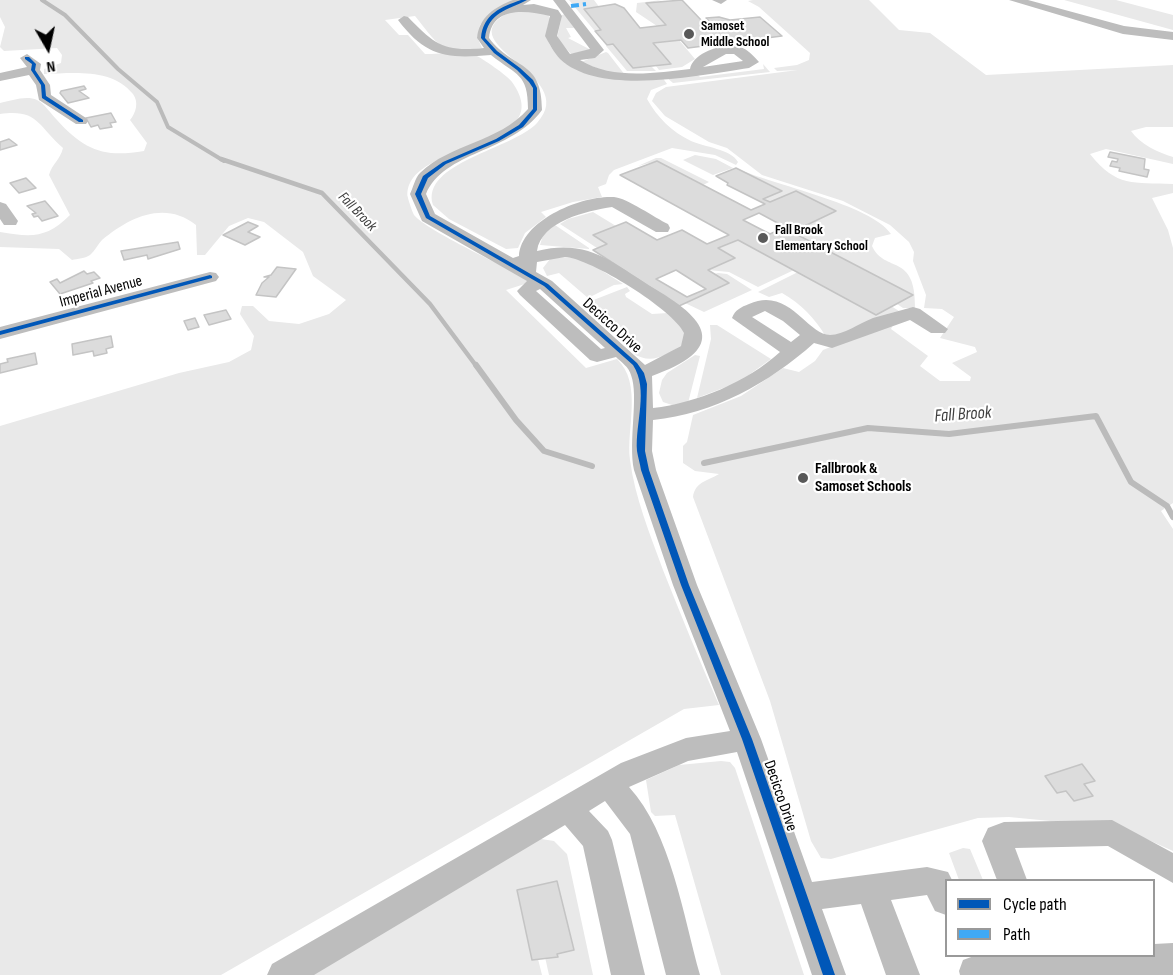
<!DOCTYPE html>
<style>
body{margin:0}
#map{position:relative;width:1173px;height:975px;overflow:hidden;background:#fff;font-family:"Sofia Sans Condensed",sans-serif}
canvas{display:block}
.legend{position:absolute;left:945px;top:879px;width:210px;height:78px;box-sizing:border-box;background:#fff;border:2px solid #999;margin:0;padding:8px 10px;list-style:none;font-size:18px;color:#000}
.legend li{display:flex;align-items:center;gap:12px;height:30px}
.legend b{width:30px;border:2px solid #999}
.north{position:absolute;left:18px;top:18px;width:60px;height:60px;-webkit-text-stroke:4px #fff;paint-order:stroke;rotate:171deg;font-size:16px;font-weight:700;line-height:24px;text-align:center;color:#000}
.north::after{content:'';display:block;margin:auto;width:21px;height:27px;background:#000;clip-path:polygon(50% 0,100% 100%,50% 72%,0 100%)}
</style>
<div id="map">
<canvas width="1173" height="975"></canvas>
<ul class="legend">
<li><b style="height:8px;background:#0057b8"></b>Cycle path</li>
<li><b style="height:8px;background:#3fa9f5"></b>Path</li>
</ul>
<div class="north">N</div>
</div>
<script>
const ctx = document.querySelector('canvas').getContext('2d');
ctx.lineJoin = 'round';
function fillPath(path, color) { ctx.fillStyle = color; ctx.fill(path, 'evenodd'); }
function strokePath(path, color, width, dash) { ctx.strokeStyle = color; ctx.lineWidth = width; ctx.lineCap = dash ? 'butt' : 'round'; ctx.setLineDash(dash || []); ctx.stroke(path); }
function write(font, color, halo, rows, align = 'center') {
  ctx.font = font + ' "Sofia Sans Condensed",sans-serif'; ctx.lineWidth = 4.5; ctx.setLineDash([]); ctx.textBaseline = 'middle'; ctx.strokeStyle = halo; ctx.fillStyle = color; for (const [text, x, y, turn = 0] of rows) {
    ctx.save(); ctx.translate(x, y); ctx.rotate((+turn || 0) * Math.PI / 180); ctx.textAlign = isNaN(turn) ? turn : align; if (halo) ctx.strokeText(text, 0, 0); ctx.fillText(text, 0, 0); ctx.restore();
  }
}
const green = new Path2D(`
 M0 0H517L487 16 480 25 477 37 482 48C439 53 441 48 415 16L385 20 399 35H408L425 54C437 54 466 51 475 55 482 58 508 76 512 82 562 152 401 140 408 198 409 202 412 211 414 215 427 231 508 268 530 280L531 282 506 290 586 368 617 359C643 384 626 428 630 460 635 498 650 534 663 570 681 615 699 660 719 705L684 709 221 975H0V426L179 373 229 362 251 350 254 336 240 314 242 306H253L269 321 299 324 329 314 346 300 313 276 303 252 264 222 248 218 229 226 205 255H197L196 225C165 200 129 217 102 240 98 244 95 251 90 255 86 258 77 259 72 260L59 249 0 247V232C31 237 46 239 70 215L49 175C52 164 60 160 63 148 37 125 38 109 0 114V103C11 101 26 95 37 100 44 103 51 114 57 120 84 150 104 158 144 151L147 143 130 120C136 113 139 102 133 94 112 68 74 73 44 74V69L61 63 62 55 57 48 4 51 0 47 5 27 0 17Z
 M569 0H594L600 8 588 15 601 30H594Z
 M662 0 646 4 666 25 657 26 636 12 637 3Z
 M753 0H869L899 30 930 33 986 75 1173 65V127H1146L1131 131C1140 144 1159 153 1173 157V164L1106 149 1090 154C1117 188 1133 182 1173 184V193L1152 198 1168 230 1173 248V503L1161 511 1173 529V851L1111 823H1071L1009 817 978 818 831 859 821 858 811 841 770 701 693 497C695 482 707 481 719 474L695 471 683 463V446L687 442 693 415 741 396 783 368 799 372 815 361 823 350 895 321 891 329 928 356 920 366 940 381H970L971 377 952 363 977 352 975 347 940 338 954 317 942 309 924 308 926 295 913 261 914 252 909 242 890 225 843 201 762 175 727 148 709 142 665 116 652 101 656 93 666 87 798 70 777 71 774 68 797 65 809 60 810 53 759 7 748 1Z
 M1064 0H1116L1173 15V30Z
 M514 10 548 14 550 19C543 37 548 47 563 59 593 83 625 81 662 77L667 84 651 90 647 99C657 117 672 132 691 141 704 147 731 149 738 162L736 165 715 155 672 148 614 170 609 175 606 184 598 187 602 197 573 202 541 212 546 217 525 233 518 248 506 249 449 219 433 205C420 163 513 149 537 123 584 73 438 44 514 10Z
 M565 14 574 28H566L571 37 568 38 591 50 571 54 557 38 562 15Z
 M679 40 695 59 682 67 659 70 656 66 671 63 653 43Z
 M613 44 633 68 652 67 656 71H627L606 46Z
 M606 52 608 53 625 75 612 74 581 62Z
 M763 64 770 72 673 83 666 77 697 74 700 77 764 69Z
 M695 155 716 159 733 168 713 175 683 160Z
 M656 158H661L709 182 703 185 657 161 638 166Z
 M736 168C772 185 871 204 891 234L875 238 872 246C885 274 916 252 915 308H903L897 304 912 295 792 232 836 211 796 191 770 202 763 199 781 190Z
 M593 212 616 226 593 235 607 244 597 248 560 224 568 219Z
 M555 225 589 248V249L540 245 544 232Z
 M738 240 794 270 758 287 729 272 708 270 735 258 718 248Z
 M557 257 582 258 623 284 614 285 588 298 559 273 547 276 543 268 550 259Z
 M798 272 875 315 891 306 899 311 840 336 826 337C815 318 801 304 782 293L769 297 758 292Z
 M718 273 727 274 752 290 704 312 685 303 728 283 714 274Z
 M627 287 630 291 625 294 626 297 652 314 668 313 685 331 682 345C665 356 651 365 632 353L643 347 591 301Z
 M710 325H717L771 359 739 382 697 398 711 339Z
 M695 355 700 356 688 403 672 405 663 402 659 393 662 380 667 373Z
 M721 761 730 762 735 768 804 975H721L675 815 655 816 651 812 646 780 679 765Z
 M535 838 554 841 567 854 593 975H549L545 957H557V954L574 950 557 882 538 959 542 975H305Z
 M963 848 970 849 983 880H959L949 853Z`);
const streamFar2 = new Path2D(`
 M42 0 65 15 118 69 157 102 168 127 224 161`);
const streamFar1 = new Path2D(`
 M221 159 322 193 430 304 477 367`);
const stream = new Path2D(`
 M476 365 516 420 544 451 592 466
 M704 463 868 428 949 434 1096 416 1131 482 1167 506 1173 517`);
const building = new Path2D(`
 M682 0 703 22 709 21 706 18 719 17 730 20 760 17 782 36 688 48 681 40 653 43 671 64 633 68 613 44 607 45 595 31 601 30 584 9 615 4 624 8 640 28 666 25 646 3Z
 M84 86 86 89 79 91 89 98 68 103 60 93 61 91Z
 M111 113 116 122 110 123 112 127 100 129 98 125 91 127 86 118Z
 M9 139 17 145 0 150V142Z
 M1110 152 1145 159 1144 169 1149 170 1147 177 1119 171 1120 168 1110 166 1112 161 1117 162 1118 159 1108 157Z
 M657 161 751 210 765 204 727 185 728 183 716 176 736 168 782 191 763 199 770 202 796 191 836 211 792 232 913 295 876 315 738 240 718 248 735 258 708 270 729 283 679 306 593 250 607 244 593 235 626 222 657 240 682 230 707 244 729 235 620 175ZM759 213 785 227 770 234 743 220ZM676 270 706 289 687 297 656 279Z
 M26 178 36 188 19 193 10 183Z
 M45 201 58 216 42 221 38 216 34 217 32 214 36 213 27 206Z
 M248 222 258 226 248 232 260 237 245 245 223 235Z
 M178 242 180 249 148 259 147 255 124 260 121 251Z
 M277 267 296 269 276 297 256 295 262 283 269 277H264L271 275Z
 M84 271 87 274 94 272 100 278 91 281 93 283 60 294 50 282 57 279 60 283Z
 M226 310 231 319 209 325 204 315Z
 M195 318 199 327 188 330 184 321Z
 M111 336 113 347 106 349 107 353 94 356 93 351 73 355 72 344Z
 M35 353 37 364 0 373V364L8 362 7 359Z
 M1082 764 1095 781 1084 784 1093 796 1074 801 1066 791 1057 793 1045 776Z
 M557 881 574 950 557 954 558 957 532 960 517 890Z`);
const minor = new Path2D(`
 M513 0H531L523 5 534 4 558 10 562 16 557 36 570 54 590 49 553 0H565L604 50 595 58 580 60C612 80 655 73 690 69 693 52 725 42 740 47 747 49 754 56 759 62L749 68C700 75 600 97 560 59 554 53 549 43 545 36L550 16C526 10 492 6 489 38 514 71 542 59 542 110 511 153 444 151 426 194L435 214 513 258 519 256C521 220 582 195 614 197 627 198 655 218 668 224L670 228 668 232H656L612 207C587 211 541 221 537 251 590 238 613 264 655 289 713 323 724 350 652 376L653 408C697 403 747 382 780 352L732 318C735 310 741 307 749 304 789 286 807 335 830 335 843 335 860 323 873 318 886 314 900 311 913 307L920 309 948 329 945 333H931L910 320 832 348 814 343C769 383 714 414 653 420L652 451 656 470 697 585 761 739 812 882 927 867 948 872 952 880H946V915L935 911 927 895 891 900 920 975H886L861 904 822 909 846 975H812L737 752 688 761 629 787C671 833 683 915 700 975H666L630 834 605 801 589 811 608 831 612 840 645 975H611L583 846 565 825 314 975H267L272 964 621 763 686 738 730 731 673 585 634 470C628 441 639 396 631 375 629 367 621 362 616 357L597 362 590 360 520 295 517 291 527 281 422 221 410 194C413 188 415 178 420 173 451 143 498 143 528 109 528 73 517 76 491 55 447 59 426 57 398 20L404 16 408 17C435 45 444 52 484 48L477 38C479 17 495 7 513 0ZM726 54H734L743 61 703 67ZM565 257C590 258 674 310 684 333L681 346 645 365 552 281 536 272 537 262ZM540 289 605 348 601 349 536 291ZM765 311 783 321 800 335 791 342 752 317Z
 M712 0H727L721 4Z
 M1009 0H1028L1124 26 1173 32V40L1123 34Z
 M27 54 41 64 40 70 50 85 51 95 86 118 88 121 86 124H76L39 100 36 85 29 75 0 81V73L27 67 20 58Z
 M0 202 6 204 18 221 16 225H4L0 219Z
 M210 272 216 273 219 277 216 281 0 339V327Z
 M1112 820 1173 853V883L1108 846 1015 848 1027 880H997L982 841 988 828 1004 822Z
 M1173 943V975H960L959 971 963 960 974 956H1154V944Z`);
const quiet = new Path2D(`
 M571 6 586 4`);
const cycleway = new Path2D(`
 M521 0H527C508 10 488 12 485 38L497 51 520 68 533 80 537 88V110L523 127 499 141 446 164 428 178 421 194 430 216 548 284 637 363 644 373 647 384 645 451 649 470 689 585 752 739 835 975H823L742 739 681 585 641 470C640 464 638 457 637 451 635 423 649 390 633 365L544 286 426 218 415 194 423 176 443 162 496 139 519 125 533 109V88L529 82 517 70 494 53 481 38C483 14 501 7 521 0Z
 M25 57H29L36 64 35 70 45 85 46 96 83 120V122H79L42 98 41 85 31 70 32 64 25 59Z
 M210 275 212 276V278L0 335V331Z`);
const markers = [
 [689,34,6,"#595959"],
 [763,238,6,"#595959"],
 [803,478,6,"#595959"]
];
const farPoinames = [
 ["Samoset",701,26],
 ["Middle School",701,42],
 ["Fall Brook",775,230],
 ["Elementary School",775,246]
];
const farWaternames = [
 ["Fall Brook",357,212,46]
];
const streetNames = [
 ["Imperial Avenue",101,292,-15],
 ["Decicco Drive",612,326,42],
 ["Decicco Drive",780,796,71]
];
const poiNames = [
 ["Fallbrook &",815,469],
 ["Samoset Schools",815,487]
];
const waterNames = [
 ["Fall Brook",963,415,-4]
];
fillPath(green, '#e9e9e9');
strokePath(streamFar2, '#bbb', 4);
strokePath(streamFar1, '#bbb', 4.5);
strokePath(stream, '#bbb', 6);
fillPath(building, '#dcdcdc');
strokePath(building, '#c4c4c4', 1.5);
fillPath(minor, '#bdbdbd');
strokePath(quiet, '#3fa9f5', 4, [8, 4]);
fillPath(cycleway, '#0057b8');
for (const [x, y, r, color] of markers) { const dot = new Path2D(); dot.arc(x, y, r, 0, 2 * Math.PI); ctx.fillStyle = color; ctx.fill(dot); strokePath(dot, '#fff', 2); }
write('bold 14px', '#000', '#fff', farPoinames, 'left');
write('italic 15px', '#3f3f3f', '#fff', farWaternames);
write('16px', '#000', '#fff', streetNames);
write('bold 16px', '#000', '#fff', poiNames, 'left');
write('italic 18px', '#3f3f3f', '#fff', waterNames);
</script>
